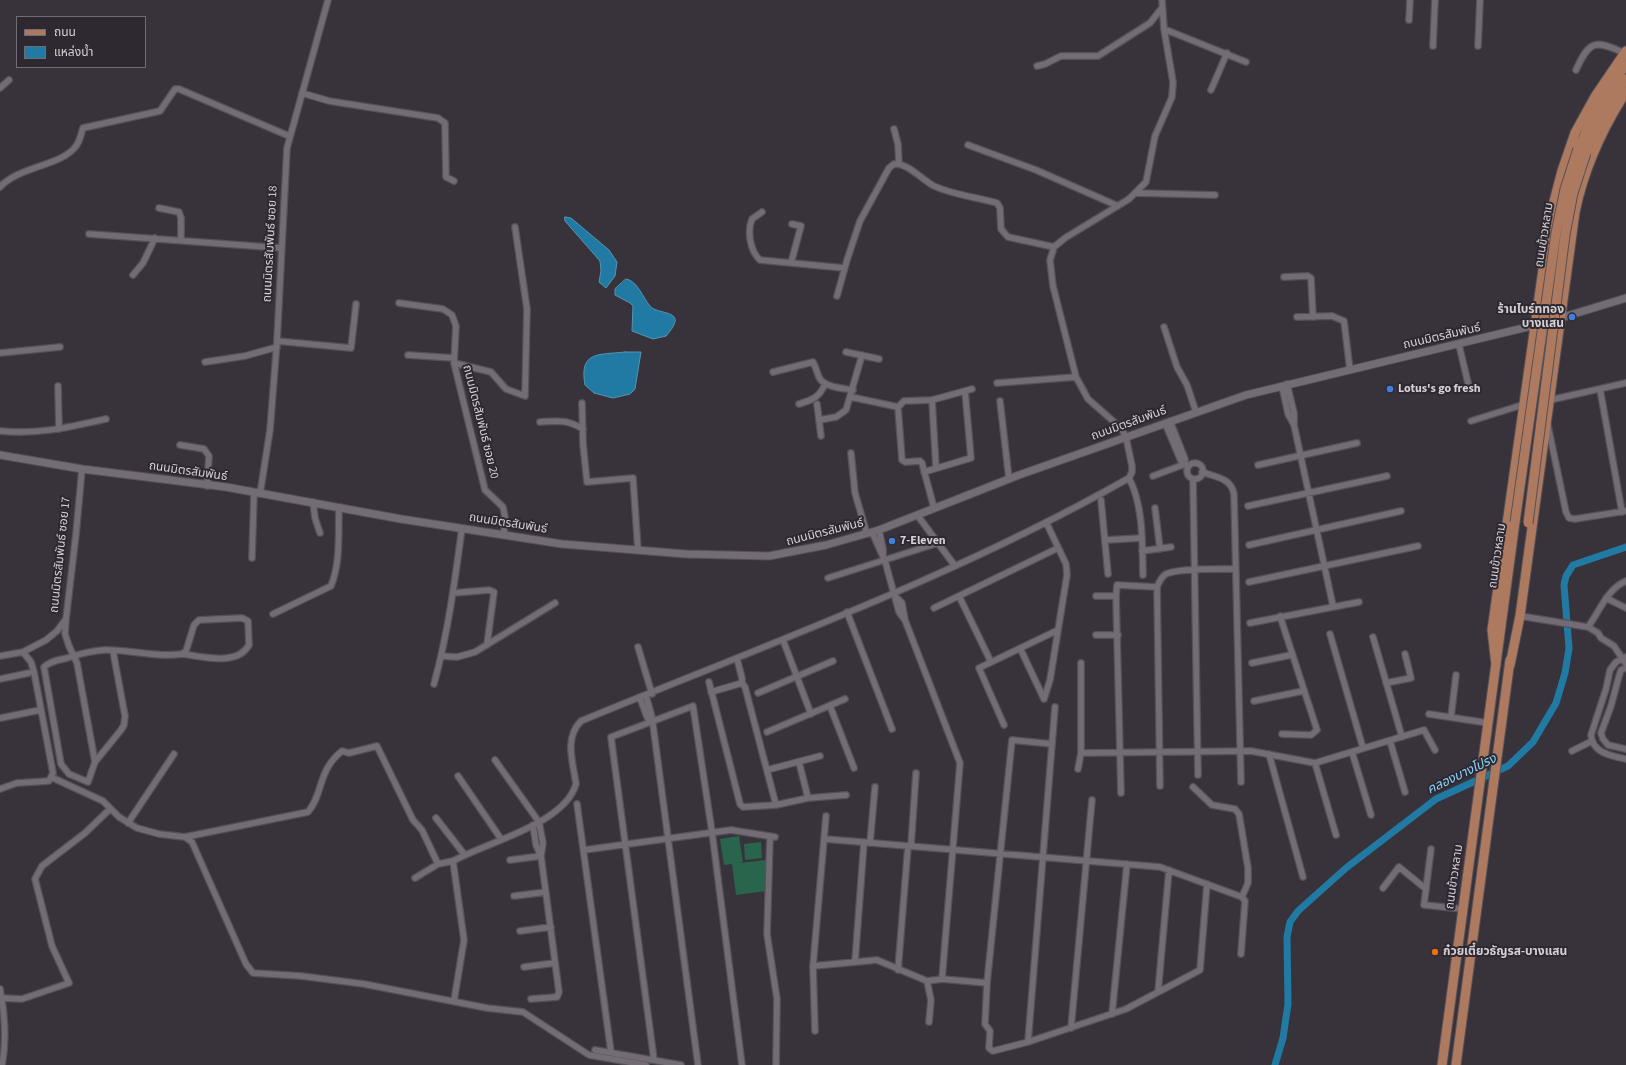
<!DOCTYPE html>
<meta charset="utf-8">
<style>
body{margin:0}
#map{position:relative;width:1626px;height:1065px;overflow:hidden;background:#38333b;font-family:"Source Sans 3","Noto Sans Thai",sans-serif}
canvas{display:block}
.legend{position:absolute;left:16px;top:16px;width:130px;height:52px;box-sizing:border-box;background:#2e2931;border:1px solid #706c73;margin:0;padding:5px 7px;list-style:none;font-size:12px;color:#d4d0d6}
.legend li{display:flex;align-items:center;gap:8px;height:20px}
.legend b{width:20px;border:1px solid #706c73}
</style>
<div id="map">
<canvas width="1626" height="1065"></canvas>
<ul class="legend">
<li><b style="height:5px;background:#ad795f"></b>ถนน</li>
<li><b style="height:11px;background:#217aa3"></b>แหล่งน้ำ</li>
</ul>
</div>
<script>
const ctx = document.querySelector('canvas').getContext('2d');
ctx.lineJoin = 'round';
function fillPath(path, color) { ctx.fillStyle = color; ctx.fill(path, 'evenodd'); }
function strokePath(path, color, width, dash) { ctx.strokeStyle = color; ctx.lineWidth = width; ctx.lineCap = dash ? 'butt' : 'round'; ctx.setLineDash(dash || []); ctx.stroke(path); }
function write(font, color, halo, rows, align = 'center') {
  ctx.font = font + ' "Source Sans 3","Noto Sans Thai",sans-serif'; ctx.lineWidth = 4; ctx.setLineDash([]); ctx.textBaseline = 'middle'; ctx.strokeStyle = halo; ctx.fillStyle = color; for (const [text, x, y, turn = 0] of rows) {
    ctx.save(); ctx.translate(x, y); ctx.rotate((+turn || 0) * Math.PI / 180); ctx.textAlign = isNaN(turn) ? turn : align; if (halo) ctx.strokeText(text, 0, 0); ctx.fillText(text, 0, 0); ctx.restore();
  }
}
const green = new Path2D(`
 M739 836 743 862 739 863 767 860V891L736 895 732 864 724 865 720 839Z
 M761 842 762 858 745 860 744 844Z`);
const water = new Path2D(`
 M565 217 571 218 609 250 617 262 615 276 606 288 599 282 601 271 600 261 565 221Z
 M626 279C637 280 643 298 650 306 658 316 691 308 666 336L653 339 632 331 633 306 630 303 615 295V289Z
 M625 352H641L635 389 630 394 613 398 594 393 585 385C579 351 598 355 625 352Z`);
const canal = new Path2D(`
 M1275 1065 1283 1038 1288 1004 1287 937 1290 922 1298 911 1346 868 1436 799 1508 766 1533 742 1556 703 1565 673 1569 648 1564 585 1566 576 1573 565 1626 547`);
const minor = new Path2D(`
 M1409 20 1410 0
 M1164 29 1246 62
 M1433 46 1435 0
 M1478 46 1480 0
 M1037 66 1045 64 1061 56H1098L1150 23 1161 9
 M1576 70C1589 41 1595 39 1624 53
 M0 88 9 80
 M1211 90 1227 53
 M302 93 329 101 438 118 445 123 446 177 454 181
 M894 129 898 144 899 164
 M968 145 1036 170 1118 206
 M0 187C19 166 62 166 76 146 80 141 81 134 83 128L160 111 175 89H179L289 136
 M1136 193 1215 195
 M159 208 179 212 181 218V240
 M762 212 752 219C747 231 750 251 760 260L844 268
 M89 234 281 248
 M791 263 801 226 792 224
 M133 275 143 263 155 238
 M1284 277 1308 276 1311 278 1313 317
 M837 296 847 260 860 221 889 168 894 164C908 163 921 179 934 186 953 195 976 197 997 203L1000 208 1001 229 1008 237 1054 247
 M399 303 443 309 452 315 456 326 454 363 485 490 503 507 505 517 504 534
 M1297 317 1332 316 1344 321 1350 370
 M1164 327 1177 367 1187 385 1196 412
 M277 341 351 348 356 304
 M1459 345 1468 383
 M846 352 879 359
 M0 353 60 347
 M408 355 454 358
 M205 362 245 356 277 347
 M454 363 491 372 506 389 525 396 527 309 515 227
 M773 372 813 362C816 367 817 374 820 379 827 388 843 388 853 390
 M997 383 1076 377
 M1287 384 1294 413V425L1333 606
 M58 386 59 429
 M1282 386 1288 414 1293 423
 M1600 389 1622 512
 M851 397 898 407
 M932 400 936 468
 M1550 400 1626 383
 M1000 401 1009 479
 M582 403 583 444 587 482 633 478 638 550
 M799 404C812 400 819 398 825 384
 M817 404 821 436
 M819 420 836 417 846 410 862 355
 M1170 421 1185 459V464
 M1471 421 1525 404
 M540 422C559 421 566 419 583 429
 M1165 423 1181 461 1188 467
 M1548 426 1566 512 1569 518 1575 519 1626 511
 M0 431C37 435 71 427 106 419
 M180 445 204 449 209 456 207 486
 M851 453 855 493 867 534
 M1187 471a8 8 0 1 1 16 0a8 8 0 1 1-16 0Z
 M1258 465 1357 443
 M924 472 971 458 965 391
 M1202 472C1216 477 1231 478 1234 494L1241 782
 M1153 476 1185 464
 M1193 479 1198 775
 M260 494 270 430 277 341 287 148 328 0
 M1101 500 1108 574
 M313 502 315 518 320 533
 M1248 506 1387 476
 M934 508 922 463 920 461 905 462 902 460 898 407 904 401 932 400 972 389
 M1155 508 1160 549
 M918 516 955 566
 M879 530 883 549V556
 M872 532 885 561 899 612 905 620
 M1106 540 1142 538
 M1249 545 1401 511
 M1142 551 1171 547
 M252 558 254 493
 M1143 575C1142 544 1144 507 1129 478L1132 472V466L1126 437 1121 428 1088 399 1076 377 1053 286 1050 260 1054 247 1065 238 1129 199 1146 182 1155 136 1172 97 1173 82 1164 29 1162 0
 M828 578 938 543
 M1249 582 1418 546
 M453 593 489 590 494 592 487 645
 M959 596 991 662
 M1096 596H1116
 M896 597 902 603 905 620 960 763 942 979
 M1606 598 1626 608
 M934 608 1058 548
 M847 612 892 729
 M273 614 331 586C341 561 338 533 339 507
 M1280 616 1317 730 1311 735 1282 734
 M1520 616 1588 627 1598 633 1601 638 1614 646 1626 664
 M66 619 65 634 69 646 77 663 95 762
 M1250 623 1359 602
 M1588 627C1600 611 1606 590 1626 581
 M1330 634 1363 748
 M1096 635H1118
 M1373 637 1402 737
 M783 640 811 714
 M638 647 652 694
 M1020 648 1044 699
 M113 651 125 716 124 725 121 730 95 762 88 782 69 774 61 764 44 667C50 661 59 660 67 658 79 654 91 651 104 650 130 649 155 658 182 654L186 651 194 625 199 620 242 618 248 621 249 645C237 667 201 656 182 654
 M0 656 23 652
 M441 656 457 657 475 652 555 603
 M1626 657 1616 662 1610 670 1606 689 1591 735C1592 753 1612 756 1626 759
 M737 659 742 678V683
 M1252 663 1291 655
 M1626 668 1621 670 1619 676 1611 706 1601 733 1603 739 1608 745 1626 749
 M0 679 29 673
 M709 682 740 804 743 807 776 805 808 798 846 795
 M1386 683 1411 678 1405 654
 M434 684C448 633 455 580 462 528
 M711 692 742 683 745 687 776 805
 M758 693 833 661
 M646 696 652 717 698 1065
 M640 698 647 717 652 722
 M1044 699 1050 680 1067 575 1066 564 1046 522
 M1254 701 1303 691
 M830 706 854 768
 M1429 714 1488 723
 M1451 717 1456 675
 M1 718 40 710
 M1004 725 979 668 1058 630
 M767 732 845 699
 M1390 741 1405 792
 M1052 744 1012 740 987 983 985 1024 990 1031 989 1048 993 1051 1028 1042 1126 1009 1200 970 1207 884
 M1572 751 1592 741
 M1352 752 1371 815
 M1081 753 1251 751 1315 763 1424 730 1435 750
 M1269 754 1303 877
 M495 760 539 822 543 843 541 856 559 992 557 997 531 999
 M799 762 808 798
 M1315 763 1336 835
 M1078 769 1081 753V663
 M767 770 820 756
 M458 776 501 839
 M51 777 103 801 119 817 137 828 159 834 185 837 308 812C324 793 317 771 342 751L349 753 377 746 413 820 422 830 438 864
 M1160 786 1157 587C1159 582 1161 577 1166 574 1178 568 1220 569 1235 569
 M1193 787 1212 805 1235 809 1239 814 1248 868V883L1242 897
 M0 789 17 783 49 781 53 773 34 672 31 662 23 652 46 640 57 631 66 619 76 534 82 469
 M1121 793 1116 596 1117 585 1157 587
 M577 804 611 1052
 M436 818 464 854
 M128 823 174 754
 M533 825 536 845 541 856
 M185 837 192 842 246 964 253 973 301 976 364 984 487 1008 523 1012 589 1055 646 1065
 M770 837 767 934 777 999 776 1065
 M825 839 1160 867 1242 897 1245 901 1241 954
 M870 843 875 787
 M911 846 916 773
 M1431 849 1424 905 1463 909
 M584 850 731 830 775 837
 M510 860 541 856
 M453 861 464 940 454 1001
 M415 878 438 864 453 861C487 842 565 824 576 784 573 762 564 738 581 721 765 645 955 577 1129 478
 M1383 888 1399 867 1426 889
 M514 896 546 892
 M520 931 551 927
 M855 962 864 842
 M813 966 877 960 927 981 942 979 987 983
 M524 967 555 963
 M898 970 908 846
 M927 981 931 1000 929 1022
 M0 989C5 1015 7 1039 2 1065
 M1158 992 1169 870
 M2 998 22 999 69 983 52 946 35 879 42 866 85 833 110 809
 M1112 1014 1127 864
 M1071 1028 1092 800
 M815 1031 813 966 826 816
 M1028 1042 1055 707
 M595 1050 681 1065
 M654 1060 611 737 693 706 712 832 742 1065`);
const tertiary = new Path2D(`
 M1557 319 1626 298
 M0 455 82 469 226 487 401 519 562 544 686 554 769 556 826 545 879 530 1019 475 1246 395 1540 324`);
const primary = new Path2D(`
 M1578 149 1599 105 1626 64
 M1586 153 1606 109 1626 79
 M1496 665 1492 630 1551 213 1562 171 1575 133 1596 95 1626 51
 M1510 665 1520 616 1575 212C1584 169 1602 129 1626 92
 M1442 1065 1515 522
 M1456 1065 1510 660`);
const primaryBridge = new Path2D(`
 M1515 522 1556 233 1565 189 1578 149
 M1528 523 1565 235 1573 193 1586 153`);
const markers = [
 [1572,317,4,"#3f7fe0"],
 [1390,389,4,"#3f7fe0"],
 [892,541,4,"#3f7fe0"],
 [1435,952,4,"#e8710a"]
];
const streetNames = [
 ["ถนนข้าวหลาม",1545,235,-81],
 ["ถนนมิตรสัมพันธ์ ซอย 18",271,244,-87],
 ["ถนนมิตรสัมพันธ์",1442,337,-13],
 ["ถนนมิตรสัมพันธ์ ซอย 20",480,422,76],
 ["ถนนมิตรสัมพันธ์",1129,424,-20],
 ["ถนนมิตรสัมพันธ์",188,472,8],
 ["ถนนมิตรสัมพันธ์",508,524,9],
 ["ถนนมิตรสัมพันธ์",825,533,-14],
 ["ถนนมิตรสัมพันธ์ ซอย 17",61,555,-84],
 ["ถนนข้าวหลาม",1498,556,-82],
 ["ถนนข้าวหลาม",1455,877,-82]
];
const poiNames = [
 ["ร้านไบร์ททอง",1564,310,"right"],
 ["บางแสน",1564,324,"right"],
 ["Lotus's go fresh",1398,389],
 ["7-Eleven",900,541],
 ["ก๋วยเตี๋ยวธัญรส-บางแสน",1443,952]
];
const waterNames = [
 ["คลองบางโปรง",1462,775,-26]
];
fillPath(green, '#29654c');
fillPath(water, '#217aa3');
strokePath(water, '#5794b2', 1);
strokePath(canal, '#217aa3', 7);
strokePath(minor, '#565158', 8);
strokePath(tertiary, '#565158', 9);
strokePath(primary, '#565158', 11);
strokePath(minor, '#736c76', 5.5);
strokePath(tertiary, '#736c76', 7);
strokePath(primary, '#ad795f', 9);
strokePath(primaryBridge, '#565158', 11, []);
strokePath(primaryBridge, '#ad795f', 9);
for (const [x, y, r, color] of markers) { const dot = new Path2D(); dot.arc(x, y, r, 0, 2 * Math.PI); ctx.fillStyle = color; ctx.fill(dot); strokePath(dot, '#2e2931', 1.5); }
write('12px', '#d4d0d6', '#2e2931', streetNames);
write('bold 12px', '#d4d0d6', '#2e2931', poiNames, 'left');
write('italic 13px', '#88d4fd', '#2e2931', waterNames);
</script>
